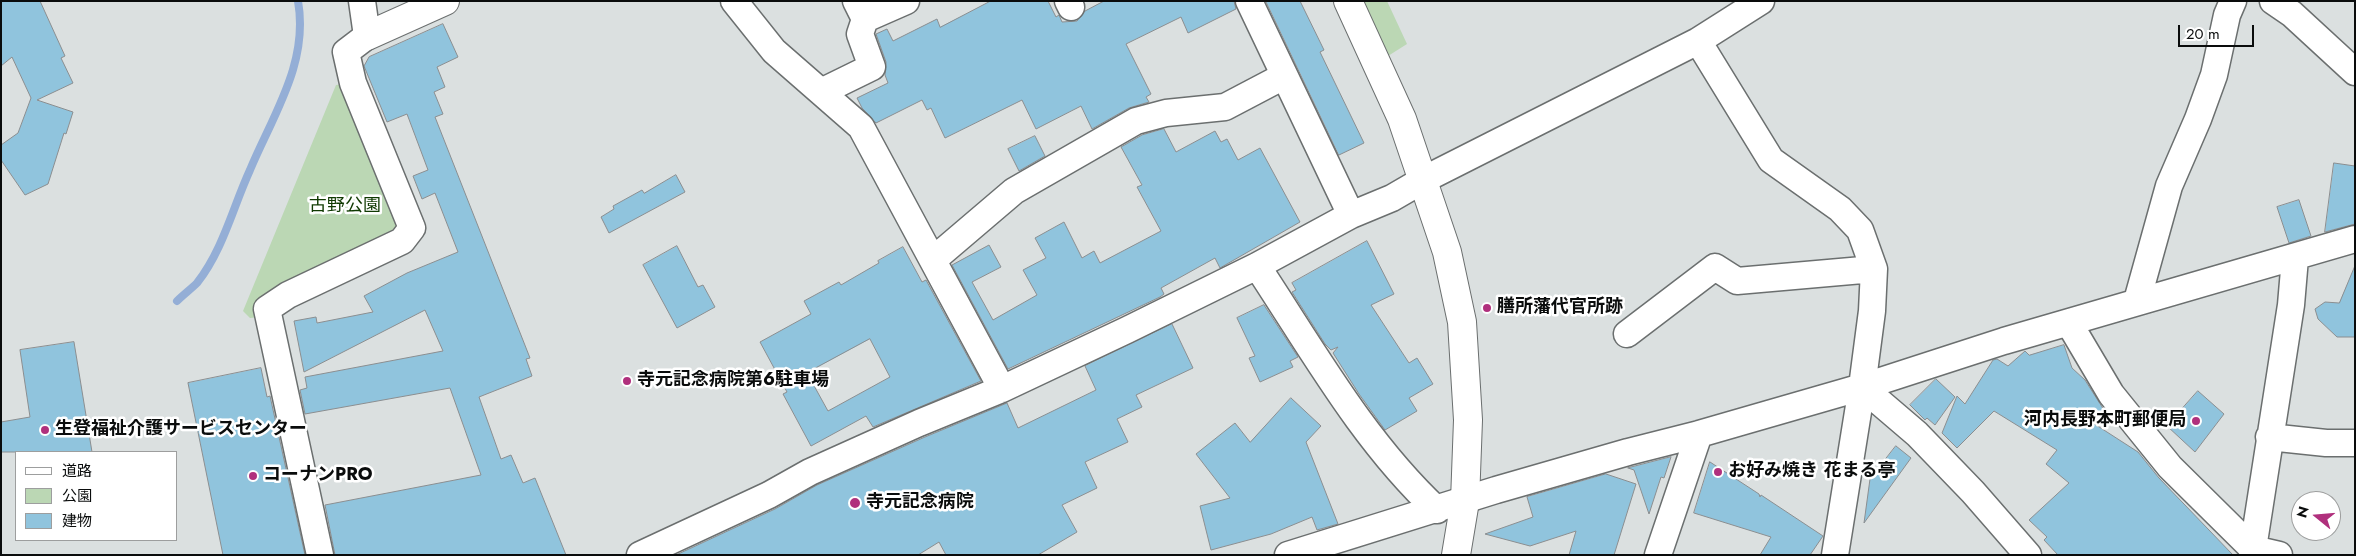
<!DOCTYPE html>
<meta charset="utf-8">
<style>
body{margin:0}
#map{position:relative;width:2356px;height:556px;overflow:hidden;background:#dbe0e0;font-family:Jost,"Noto Sans JP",sans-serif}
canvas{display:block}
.frame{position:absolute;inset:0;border:2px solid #0a0c0c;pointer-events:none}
.legend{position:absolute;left:15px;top:451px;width:162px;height:90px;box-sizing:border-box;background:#fff;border:1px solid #9d9e9e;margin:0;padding:6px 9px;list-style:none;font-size:15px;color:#0a0c0c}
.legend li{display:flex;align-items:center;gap:10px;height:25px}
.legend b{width:25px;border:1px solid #9d9e9e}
.north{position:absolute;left:2291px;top:491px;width:50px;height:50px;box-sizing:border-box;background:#fff;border:1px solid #9d9e9e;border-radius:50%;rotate:287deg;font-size:14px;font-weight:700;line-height:20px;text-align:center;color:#0a0c0c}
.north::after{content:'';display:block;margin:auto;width:18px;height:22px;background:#b0307d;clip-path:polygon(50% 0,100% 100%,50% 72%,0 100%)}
.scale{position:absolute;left:2178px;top:25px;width:76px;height:22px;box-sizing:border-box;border:2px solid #0a0c0c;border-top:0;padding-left:6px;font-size:15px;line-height:18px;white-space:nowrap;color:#0a0c0c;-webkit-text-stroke:4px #fff;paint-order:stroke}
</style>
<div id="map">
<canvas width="2356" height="556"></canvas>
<div class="frame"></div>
<ul class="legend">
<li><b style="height:6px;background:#fff"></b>道路</li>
<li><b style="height:14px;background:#bbd7b4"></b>公園</li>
<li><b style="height:14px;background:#90c4dd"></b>建物</li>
</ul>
<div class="north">N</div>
<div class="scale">20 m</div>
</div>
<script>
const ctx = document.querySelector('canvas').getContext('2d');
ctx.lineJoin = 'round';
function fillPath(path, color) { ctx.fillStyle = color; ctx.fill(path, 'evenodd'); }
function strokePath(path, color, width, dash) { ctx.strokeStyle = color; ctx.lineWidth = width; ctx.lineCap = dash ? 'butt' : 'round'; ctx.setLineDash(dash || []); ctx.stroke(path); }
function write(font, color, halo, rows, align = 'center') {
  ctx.font = font + ' Jost,"Noto Sans JP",sans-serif'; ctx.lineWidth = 5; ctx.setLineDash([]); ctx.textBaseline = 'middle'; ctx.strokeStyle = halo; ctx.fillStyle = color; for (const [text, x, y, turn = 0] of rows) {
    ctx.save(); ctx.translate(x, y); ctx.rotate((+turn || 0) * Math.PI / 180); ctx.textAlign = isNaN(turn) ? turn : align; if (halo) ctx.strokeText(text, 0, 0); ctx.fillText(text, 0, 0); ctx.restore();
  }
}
const green = new Path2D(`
 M1361 1H1387L1407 44 1388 56Z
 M353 83 412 228 262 317 250 318 243 311 336 85Z`);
const stream = new Path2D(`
 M177 301C183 295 191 289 197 283 223 250 233 207 250 170 273 115 309 63 298 1`);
const building = new Path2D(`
 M1 1H40L65 56 61 58 73 83 37 100 73 112 66 134 64 133 48 184 25 195 1 160V145L18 133 31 98 12 57 1 66Z
 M991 1H1048L1056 17 1059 15 1062 22 1077 21 1085 11 1104 1H1234L1236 9 1188 33 1181 17 1126 44 1151 94 1146 97 1149 102 1129 108 1092 129 1081 106 1036 129 1022 100 945 138 931 108 927 110 922 100 876 123 862 108 857 98 888 83 885 75 886 62 876 34 887 29 893 41 937 19 940 27Z
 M1266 1H1300L1324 50 1320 52 1364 143 1339 155Z
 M443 24 458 57 437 67 445 87 434 92 443 114 435 117 530 358 526 359 532 376 479 397 501 459 511 455 523 483 535 478 566 555H335L325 505 481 475 450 388 305 414 300 390 307 388 305 377 443 351 425 310 304 372 294 321 316 317 317 323 373 312 364 296 407 273 458 252 435 193 422 199 413 176 428 170 407 114 387 122 364 66 369 57Z
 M1164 129 1176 152 1215 131 1221 142 1227 139 1238 160 1260 148 1300 222 1220 268 1215 258 1161 288 1164 294 1160 297 1008 369 952 265 989 245 1001 267 972 282 993 320 1037 295 1023 270 1046 258 1035 238 1064 222 1082 258 1094 251 1100 263 1161 231 1137 187 1142 185 1121 147 1142 135Z
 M1035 136 1045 156 1019 171 1008 149Z
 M2334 163 2355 166V224L2325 232Z
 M676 175 685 192 609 233 601 217 614 209 613 206 642 190 644 193Z
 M2299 200 2311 236 2289 243 2277 207Z
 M1367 241 1394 294 1371 305 1409 363 1417 358 1433 384 1409 398 1417 411 1385 430 1359 394 1333 353 1338 347 1331 350 1325 344 1292 292 1296 290 1292 283Z
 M677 246 698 287 703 285 715 307 677 328 643 265Z
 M903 247 922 282 926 280 981 381 873 427 866 416 811 446 783 394 787 392 760 342 811 314 804 301 839 282 841 285 879 263 878 261ZM870 339 890 377 828 411 807 373Z
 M2355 266V337H2337L2318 319 2315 309 2325 302 2339 303Z
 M1264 305 1298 357 1290 361 1293 367 1260 382 1249 358 1255 356 1237 318Z
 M1172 324 1193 368 1136 395 1142 407 1117 419 1128 442 1085 462 1097 488 1062 505 1077 532 1038 555H946L939 542 918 555H676L775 509 817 485 925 437 1007 403 1018 428 1096 390 1085 366Z
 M74 342 92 452H1V422L30 417 20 350Z
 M2064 345 2072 368 2085 380 2104 410 2093 423 2138 452 2159 478 2233 555H2058L2044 540 2047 537 2029 520 2069 483 2046 464 2057 450 1994 411 1957 448 1942 433 1957 396 1965 404 1993 360 1997 359 2008 366 2025 351 2029 355Z
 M261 368 267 397 270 396 305 555H223L188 383Z
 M1936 379 1955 397 1935 425 1927 418 1925 420 1910 405Z
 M2198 391 2224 414 2195 452 2167 426Z
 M1291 398 1321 426 1306 442 1338 524 1317 530 1312 517 1271 534 1211 550 1200 506 1230 498 1196 454 1235 423 1250 442Z
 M1896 446 1911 458 1864 523 1870 479Z
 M1671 457 1664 478 1661 477 1649 514 1634 470 1628 468Z
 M1710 462 1759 494 1760 497 1761 495 1823 536 1810 555H1760L1771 537 1694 513Z
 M1606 474 1636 484 1614 555H1569L1576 531 1530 546 1485 534 1533 517 1527 497Z`);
const minor = new Path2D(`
 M734 1 774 51 861 127 1002 389
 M856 1 865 19 906 1
 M1068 1 1071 7
 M1249 1 1351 215
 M2273 1 2292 14 2355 72
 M1698 41 1771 160 1840 209 1860 230 1874 269 1872 311 1862 387 1835 555
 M821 92 872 67 860 34 865 19
 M933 260 1014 191 1136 121 1166 113 1225 107 1284 76
 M1257 266C1312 349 1363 441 1437 510
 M2137 301 2169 186 2198 119 2214 75 2227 15 2233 1
 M2069 323 2111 394 2170 467 2253 549 2279 555
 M1627 334 1715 267 1737 281 1874 269
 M1862 387 1917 434 1973 492 2028 555
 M2269 437 2326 443H2355
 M320 555 267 309 288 295 402 241 412 228 353 83 346 52 367 36 362 1
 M640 555 769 495 810 472 919 423 1002 389 1127 330 1257 266 1351 215 1392 198 1423 180 1698 41 1761 1
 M1288 555 1496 490 1628 452 1699 434 1862 387 2004 341 2355 239
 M1658 555 1699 434
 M2252 555 2291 305 2295 258`);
const tertiary = new Path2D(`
 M1348 1 1402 119 1447 252 1462 322 1468 420 1465 501 1456 555
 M367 36 445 1`);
const markers = [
 [1487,308,5,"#b0307d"],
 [627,381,5,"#b0307d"],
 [2196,421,5,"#b0307d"],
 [45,430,5,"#b0307d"],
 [1718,472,5,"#b0307d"],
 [253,476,5,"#b0307d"],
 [855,503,6,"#b0307d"]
];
const parkNames = [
 ["古野公園",345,207]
];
const poiNames = [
 ["膳所藩代官所跡",1497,308],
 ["寺元記念病院第6駐車場",637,381],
 ["河内長野本町郵便局",2186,421,"right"],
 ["生登福祉介護サービスセンター",55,430],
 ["お好み焼き 花まる亭",1728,472],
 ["コーナンPRO",263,476],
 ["寺元記念病院",866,503]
];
fillPath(green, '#bbd7b4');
strokePath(stream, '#94aed6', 8);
fillPath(building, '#90c4dd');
strokePath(building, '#8b8e90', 1);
strokePath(minor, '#6b6f6f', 29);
strokePath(tertiary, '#6b6f6f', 30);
strokePath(minor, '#fff', 26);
strokePath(tertiary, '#fff', 28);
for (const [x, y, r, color] of markers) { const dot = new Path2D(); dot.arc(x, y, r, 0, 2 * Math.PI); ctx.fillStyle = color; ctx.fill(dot); strokePath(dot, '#fff', 2); }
write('18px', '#0f3901', '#fff', parkNames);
write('bold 18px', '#0a0c0c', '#fff', poiNames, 'left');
</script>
